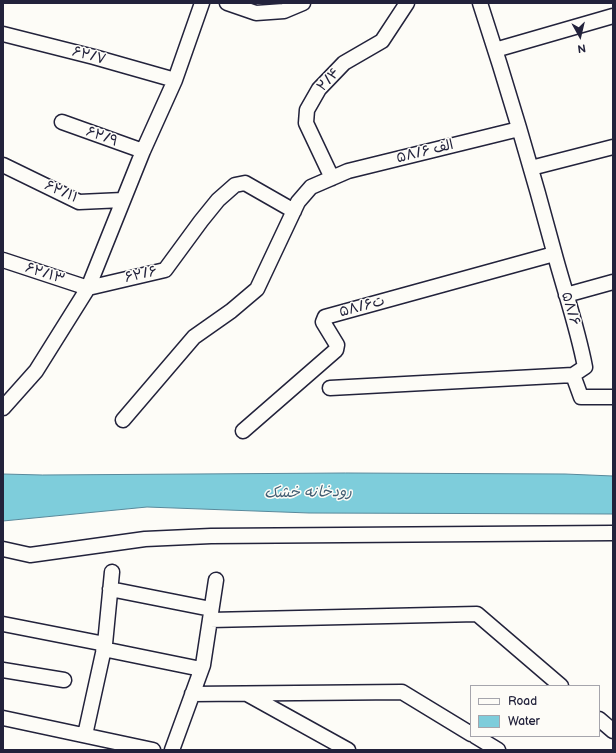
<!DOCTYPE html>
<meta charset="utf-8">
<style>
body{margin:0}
#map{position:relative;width:616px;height:753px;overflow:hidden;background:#fdfcf7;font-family:"Balsamiq Sans",sans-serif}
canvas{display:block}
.frame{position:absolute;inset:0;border:4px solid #22223b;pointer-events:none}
.legend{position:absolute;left:470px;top:685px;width:130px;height:52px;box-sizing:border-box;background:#fdfcf7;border:1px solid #a5a5ac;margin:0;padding:5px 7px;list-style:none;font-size:12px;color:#22223b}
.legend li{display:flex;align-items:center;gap:8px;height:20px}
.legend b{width:20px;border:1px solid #a5a5ac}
.north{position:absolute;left:560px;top:16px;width:40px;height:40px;-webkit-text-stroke:3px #fdfcf7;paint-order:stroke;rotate:172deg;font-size:11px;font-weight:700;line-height:16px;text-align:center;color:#22223b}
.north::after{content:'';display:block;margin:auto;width:14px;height:18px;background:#22223b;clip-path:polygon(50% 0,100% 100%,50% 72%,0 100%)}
</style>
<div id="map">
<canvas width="616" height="753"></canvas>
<div class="frame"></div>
<ul class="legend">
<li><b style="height:5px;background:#fdfcf7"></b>Road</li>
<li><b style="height:11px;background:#7ecddb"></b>Water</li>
</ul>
<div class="north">N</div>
</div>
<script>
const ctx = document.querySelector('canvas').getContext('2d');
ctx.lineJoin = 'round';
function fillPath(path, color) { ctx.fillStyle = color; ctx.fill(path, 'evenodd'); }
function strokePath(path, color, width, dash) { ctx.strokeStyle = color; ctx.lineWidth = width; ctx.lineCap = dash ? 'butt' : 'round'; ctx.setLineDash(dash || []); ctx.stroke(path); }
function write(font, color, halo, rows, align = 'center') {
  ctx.font = font + ' "Balsamiq Sans","Playpen Sans Arabic",sans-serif'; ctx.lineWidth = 3; ctx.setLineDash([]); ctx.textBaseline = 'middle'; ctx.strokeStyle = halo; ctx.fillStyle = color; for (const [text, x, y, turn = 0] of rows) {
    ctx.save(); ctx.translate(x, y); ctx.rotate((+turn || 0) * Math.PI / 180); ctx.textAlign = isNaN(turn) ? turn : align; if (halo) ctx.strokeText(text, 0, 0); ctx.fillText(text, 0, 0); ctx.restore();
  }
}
const water = new Path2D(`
 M346 473 565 474 613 476V514L309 513 147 507 3 521V474L42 475Z`);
const minor = new Path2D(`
 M227 3 256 13 284 11 303 3
 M3 34 94 57 175 80
 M495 50 613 16
 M62 122 143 151
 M3 165 79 202 123 200
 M531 168 613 147
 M332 178 306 123 307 110 319 89 344 63 382 41 407 3
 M3 260 88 288 143 151 175 80 202 3
 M566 295 613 282
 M573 375 581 397H613
 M330 388 573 375 585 367C578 330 566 295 556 259 533 173 508 88 480 3
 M3 408 36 371 88 288 165 270 201 221 218 200 235 185 245 183 294 211
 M123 420 194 337 231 311 257 289 298 202 311 187 348 171 519 129
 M243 431 336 350 337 345 323 322 325 317 554 254
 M3 549 30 555 145 539 211 536 613 533
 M110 589 211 609
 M210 620 477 614 561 686
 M3 624 105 644
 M103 649 201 669
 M3 670 64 680
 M192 694 402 692 471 734
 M247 694 348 750
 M3 718 153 750
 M599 719 613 731
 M85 735 105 644 112 572
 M475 736 498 750
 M172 750 203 665 216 580`);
const streetNames = [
 ["۶۲/۷",89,56,15],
 ["۲/۴",329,80,-48],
 ["۶۲/۹",102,137,20],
 ["۵۸/۶ الف",425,152,-14],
 ["۶۲/۱۱",61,192,24],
 ["۶۲/۱۳",45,274,18],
 ["۶۲/۶",141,275,-13],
 ["۵۸/۶ت",362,307,-15],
 ["۵۸/۶",570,309,73]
];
const waterNames = [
 ["رودخانه خشک",308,493,-1]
];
fillPath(water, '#7ecddb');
strokePath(water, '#59899b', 1);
strokePath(minor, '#22223b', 17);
strokePath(minor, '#fdfcf7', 14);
write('14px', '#22223b', '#fdfcf7', streetNames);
write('italic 15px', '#425e73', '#fdfcf7', waterNames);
</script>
